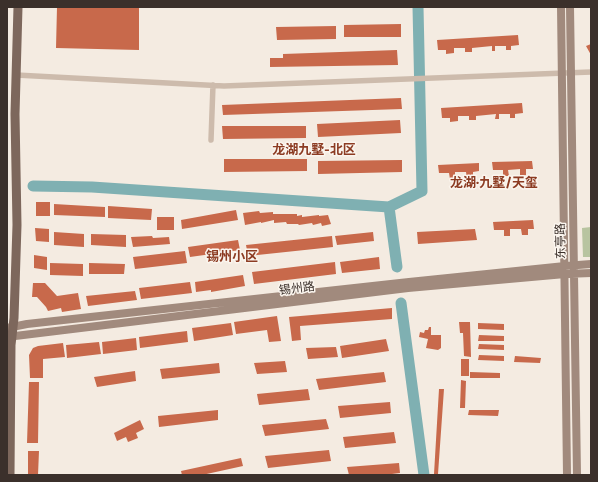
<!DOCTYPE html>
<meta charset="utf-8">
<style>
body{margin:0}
#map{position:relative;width:598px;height:482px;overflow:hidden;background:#f4ebe1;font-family:"Fira Sans",sans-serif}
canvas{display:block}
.frame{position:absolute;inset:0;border:8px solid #3b302b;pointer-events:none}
</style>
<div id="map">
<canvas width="598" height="482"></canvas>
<div class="frame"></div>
</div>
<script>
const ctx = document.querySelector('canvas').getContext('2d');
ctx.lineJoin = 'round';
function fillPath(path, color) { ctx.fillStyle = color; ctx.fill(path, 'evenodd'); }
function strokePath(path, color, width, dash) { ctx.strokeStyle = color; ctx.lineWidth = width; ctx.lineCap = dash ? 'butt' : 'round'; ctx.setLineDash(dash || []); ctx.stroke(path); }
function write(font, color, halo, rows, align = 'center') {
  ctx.font = font + ' "Fira Sans","Noto Sans SC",sans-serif'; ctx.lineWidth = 3; ctx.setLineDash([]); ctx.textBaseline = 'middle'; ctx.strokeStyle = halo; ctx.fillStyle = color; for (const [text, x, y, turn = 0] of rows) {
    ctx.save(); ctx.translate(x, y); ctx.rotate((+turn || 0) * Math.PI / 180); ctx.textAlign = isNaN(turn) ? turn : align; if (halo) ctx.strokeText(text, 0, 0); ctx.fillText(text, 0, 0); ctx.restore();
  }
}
const green = new Path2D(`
 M591 227V257H583L582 228Z`);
const river = new Path2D(`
 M33 186 92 187 389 207 397 267
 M389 207 422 191 418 7
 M401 303 424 475`);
const building = new Path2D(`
 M57 7H139V50L56 48Z
 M401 24V37H344V25Z
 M336 26V39L277 40 276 27Z
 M518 35 519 45 511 46V50H506V46H495V51H492V46L472 48V52H465V48H454V53L446 54V50H438L437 40Z
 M591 44V55L586 46Z
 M397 50 398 65 270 67V58H283V54Z
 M401 98 402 109 223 115 222 105Z
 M522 103 523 113 515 114V118H510V114H499V119H495L496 114 476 116V120H469V116H458V121L450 122V118H442L441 108Z
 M400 120 401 133 318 137 317 124Z
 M222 126H306V138L223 139Z
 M224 159H307V171L224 172Z
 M402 160V172L318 174V161Z
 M532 161 533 169H526V175L520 176V169L508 170 509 176H503V170H493L492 162Z
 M479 163V171L473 172V178H467L466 172H455V178L450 179 449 173H439L438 165Z
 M36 202H50V216H36Z
 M54 204 105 207V217L54 215Z
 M108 206 152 209 151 220 108 218Z
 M236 210 238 220 182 229 181 220Z
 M259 211 260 213 273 212V214H297V216L302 215V217L319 215V216L328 215 331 224 322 226 321 223 313 225 312 223 299 225 298 224H287L286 222 274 223V220L261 223V222L245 225 243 213Z
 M157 217H174V230H157Z
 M533 220 534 229H528V235H522L521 229H510V236H504V230H494L493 222Z
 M35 228 49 229V242L36 241Z
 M475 229 477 240 418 244 417 232Z
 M54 232 84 234V247L54 245Z
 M373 232 374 241 337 245 335 236Z
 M91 234 126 235V247L91 245Z
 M152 236 153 238 169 237 170 244 133 247 131 237Z
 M332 236 333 247 248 256 246 245Z
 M238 240 240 250 190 257 188 247Z
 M185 251 187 263 135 269 133 257Z
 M34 255 47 257V270L34 268Z
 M379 257 380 269 342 273 340 262Z
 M335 262 336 274 254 284 252 272Z
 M50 263 83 264V276L50 275Z
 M89 263 125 264 124 274H89Z
 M243 275 245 286 211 292V290L196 292 195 282Z
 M190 282 192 293 141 299 139 288Z
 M33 283H45L57 296 78 293 81 309 62 312 61 308 48 311 46 307 37 297H32Z
 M135 291 137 300 88 306 86 296Z
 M392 308V319L300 326 301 340 292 341 289 317Z
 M277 316 281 341 269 342 267 330 236 334 234 322Z
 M459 322H470L471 357 464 356 463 333H460Z
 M231 323 233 335 194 341 192 328Z
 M478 323 504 324V330L478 329Z
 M429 327H431V335H441V348L438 350 426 348 428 339 419 337 420 332 424 333 425 330H428Z
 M187 331 188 342 140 348 139 337Z
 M479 335 504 336V341H478Z
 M136 338 137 350 103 354 102 342Z
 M386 339 389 351 342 358 340 346Z
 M99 342 101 354 67 358 66 345Z
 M63 343 65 357 43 359V378H30L29 355 33 348 38 346Z
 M479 344 504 345V350L478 349Z
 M336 347 338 357 308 359 306 348Z
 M479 355 504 356V361L478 360Z
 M515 356 541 358 540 363 514 362Z
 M461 359H469V376H461Z
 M285 361 287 372 257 374 254 363Z
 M219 363 220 373 162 379 160 369Z
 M135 371 136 381 97 387 94 377Z
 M384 372 386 382 319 390 316 379Z
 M470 372 500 373V378H470Z
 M461 380 466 381 465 408H460Z
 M29 382H39L38 443H27Z
 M308 389 310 400 259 405 257 394Z
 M439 389H444L438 474H434Z
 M390 402 391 413 340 418 338 406Z
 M218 410V420L159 427 158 416Z
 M469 410H499L498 416 468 415Z
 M326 419 329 429 265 436 262 425Z
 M140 420 144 429 136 433 138 438 128 442 126 437 117 441 114 433Z
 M394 432 396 443 345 448 343 437Z
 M329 450 331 461 268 468 265 456Z
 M28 451H39L38 475H28Z
 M241 458 243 466 202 475H182L181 471Z
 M399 463 400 473 384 475H349L347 467Z`);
const street = new Path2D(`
 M16 75 224 86 591 72
 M211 140 213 85`);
const secondary = new Path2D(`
 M561 7 567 475
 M570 7 577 475
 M7 328 27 324 409 282 565 266 591 264
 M7 337 408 288 565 274 591 273`);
const primary = new Path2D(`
 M10 475 11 345 14 318 17 225 15 114 18 7`);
const streetNames = [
 ["东亭路",561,241,-91],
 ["锡州路",297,289,-7]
];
const neighbourhoodNames = [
 ["龙湖九墅-北区",314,150],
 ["龙湖·九墅/天玺",494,183],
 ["锡州小区",232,257]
];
fillPath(green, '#b8c4a0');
strokePath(river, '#7fb0b2', 11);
fillPath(building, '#c8694b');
strokePath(street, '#cdbbac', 5.5);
strokePath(secondary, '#a18a7d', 8);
strokePath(primary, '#7d675c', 9);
write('12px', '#3b302b', '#fbf5ee', streetNames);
write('bold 13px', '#8c3b22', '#fbf5ee', neighbourhoodNames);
</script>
